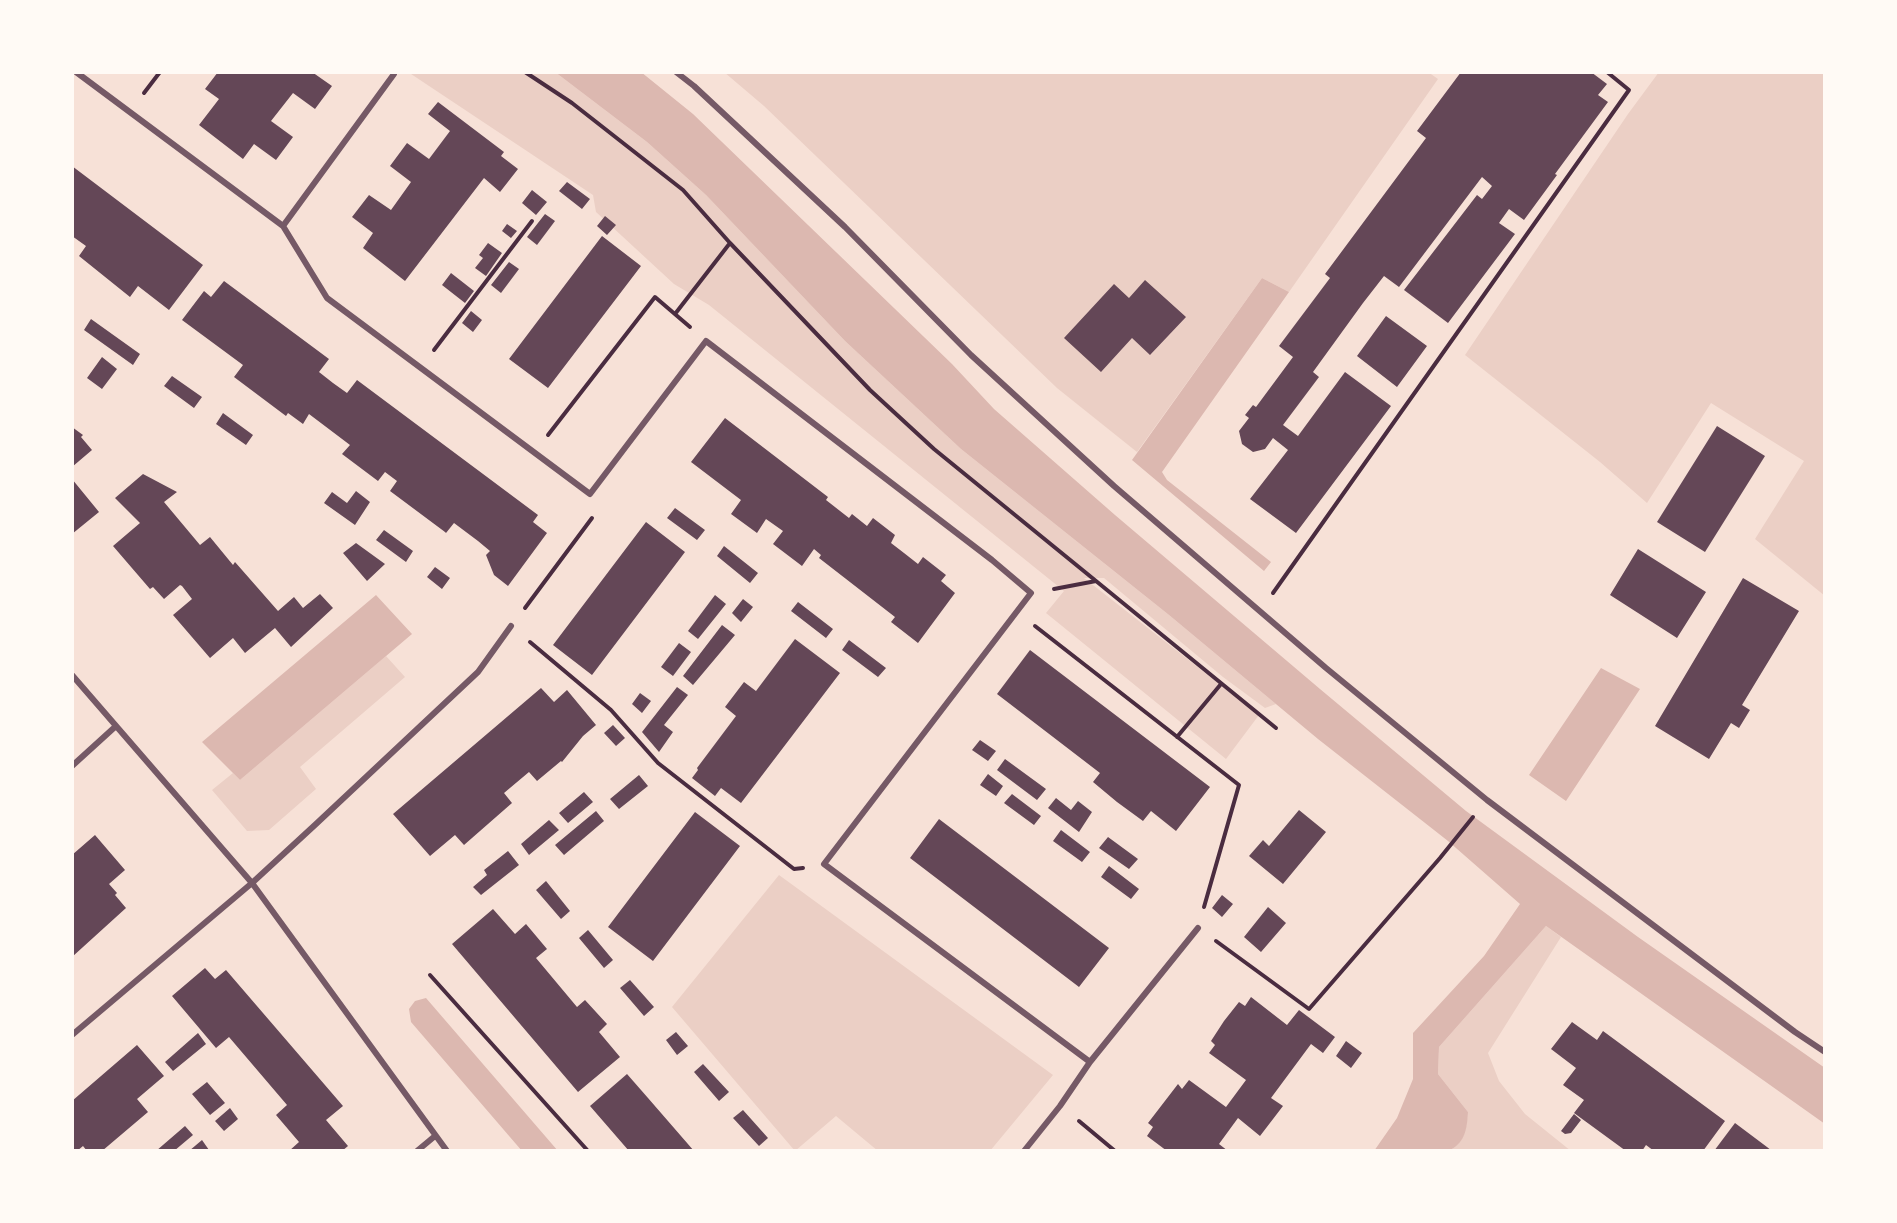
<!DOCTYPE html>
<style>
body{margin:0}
#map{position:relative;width:1897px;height:1223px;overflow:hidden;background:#f7e1d7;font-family:"Noto Sans",sans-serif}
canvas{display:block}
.frame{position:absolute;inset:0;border:74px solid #fffaf5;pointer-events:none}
</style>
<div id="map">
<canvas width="1897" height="1223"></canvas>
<div class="frame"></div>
</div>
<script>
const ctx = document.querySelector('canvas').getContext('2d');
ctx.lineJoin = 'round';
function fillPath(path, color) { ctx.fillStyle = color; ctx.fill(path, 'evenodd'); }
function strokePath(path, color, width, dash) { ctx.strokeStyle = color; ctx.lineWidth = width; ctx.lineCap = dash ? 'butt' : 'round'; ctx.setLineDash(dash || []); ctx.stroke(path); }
const green = new Path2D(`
 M408 72H555L647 142 706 195 845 341 961 449 1169 615 1276 704 1265 708 1223 677 1104 578H1084L1259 715 1226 759 1046 613 1064 591 709 305 674 284 596 212 593 195Z
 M724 72H1428L1438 79 1289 292 1262 278 1137 452 1057 388 764 106Z
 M1659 72H1825V596L1755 539 1804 461 1711 403 1647 503 1600 462 1465 355 1628 114Z
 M386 656 405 677 300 767 316 789 269 830 247 831 212 790 233 773 240 780Z
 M779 875 1053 1075 990 1151H878L836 1116 795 1151 672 1007Z
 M1546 926 1561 937 1488 1053 1499 1081 1525 1114 1571 1151H1448C1465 1143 1466 1129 1468 1112L1438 1074 1439 1047Z`);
const water = new Path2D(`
 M555 72H641L693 114 952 364 994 409 1115 515 1320 689 1466 811 1638 937 1825 1068V1124L1546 926 1439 1047 1438 1074 1468 1112C1467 1129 1465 1144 1448 1151H1374L1397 1118 1413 1079V1033L1484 956 1520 904 1448 841 1318 739 1169 615 961 449 845 341 706 195 647 142Z
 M1262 278 1289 292 1162 472 1167 480 1271 562 1264 571 1132 460Z
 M376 595 412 634 240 780 202 742Z
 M1601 668 1640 689 1566 801 1529 775Z
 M426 998 558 1151H522L411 1022 409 1009 415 1001Z`);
const building = new Path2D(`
 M218 72H234L238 74 239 72H312L332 86 315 109 293 93 271 121 293 137 276 160 254 144 243 159 199 125 219 99 205 89Z
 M1461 72H1591L1607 84 1598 95 1608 102 1555 174 1557 175 1524 220 1509 209 1499 223 1515 234 1448 323 1404 290 1477 195 1482 199 1492 186 1482 177 1399 287 1384 276 1363 303 1313 372 1319 377 1283 425 1298 436 1345 372 1391 406 1296 533 1250 499 1288 450 1273 438 1265 449 1253 452 1242 444 1239 431 1249 418 1245 415 1253 405 1256 407 1293 357 1279 346 1330 278 1325 274 1426 138 1417 131Z
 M438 102 504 152 501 156 518 169 500 192 484 178 405 281 363 248 373 233 352 217 369 195 391 210 411 182 390 166 407 143 429 159 450 131 428 114Z
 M72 166 203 265 169 310 138 286 130 297 79 256 86 246 72 236Z
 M567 182 590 199 582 209 559 191Z
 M532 190 547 202 536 215 522 203Z
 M545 214 555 221 537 245 527 237Z
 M605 216 616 225 607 235 597 226Z
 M507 224 517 231 511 238 502 231Z
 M602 236 641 266 548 388 509 359Z
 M488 243 502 253 486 276 475 268 483 258 479 255Z
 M509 262 519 269 501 293 491 285Z
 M451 273 474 291 465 303 442 285Z
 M1145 280 1186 317 1150 355 1132 338 1101 372 1064 338 1114 284 1129 298Z
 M224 281 329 359 319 372 333 383 347 393 357 380 538 515 533 522 547 533 508 586 494 575 486 555 490 551 478 541 454 523 446 533 445 532 390 491 397 481 385 472 378 481 342 454 350 445 309 414 303 424 288 413 286 416 234 377 243 365 182 320 204 291 211 297Z
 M471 311 482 320 473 332 462 323Z
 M1386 316 1427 346 1397 387 1357 356Z
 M91 319 140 354 133 365 84 330Z
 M102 357 117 369 102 389 87 378Z
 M172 376 202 397 194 408 164 386Z
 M223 413 253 435 246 445 216 424Z
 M725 418 828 497 826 500 849 518 852 514 867 526 873 518 895 535 891 543 904 553 918 564 923 557 946 575 941 581 955 593 918 643 891 622 895 617 819 558 821 555 814 549 802 566 773 544 783 531 766 519 757 533 731 514 741 500 691 462Z
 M1717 426 1765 456 1705 552 1657 522Z
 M72 427 83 435 81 437 92 450 72 467Z
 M143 474 177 492 164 502 200 545 210 537 233 565 235 562 278 611 294 597 303 608 320 594 333 608 291 647 275 628 245 653 233 638 210 658 173 615 192 599 182 586 180 585 164 599 153 587 150 589 113 546 140 523 115 498Z
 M72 479 99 512 72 534Z
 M356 491 370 502 355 525 324 503 332 492 347 503Z
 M675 508 705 530 697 540 667 518Z
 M646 522 685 552 592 675 553 645Z
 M384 530 413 551 406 562 376 540Z
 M356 543 385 564 367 581 343 553Z
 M724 546 758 573 750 583 717 556Z
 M1638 549 1706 592 1677 638 1610 595Z
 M435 567 450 578 442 589 427 577Z
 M1743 578 1799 611 1742 705 1750 710 1739 728 1731 723 1709 759 1655 726Z
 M715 595 726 604 698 639 688 631Z
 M743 599 753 607 741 622 732 613Z
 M798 602 833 629 826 638 791 611Z
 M722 625 735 635 693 685 683 676Z
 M795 639 840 673 741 803 721 788 715 796 692 778 698 770 697 768 736 716 725 707 744 682 756 691Z
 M849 640 886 668 878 677 842 650Z
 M679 643 691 652 673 676 661 667Z
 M1030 650 1210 787 1176 831 1151 811 1143 821 1117 802 1093 782 1100 773 997 694Z
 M677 687 688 695 664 725 673 732 659 752 642 732Z
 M541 688 554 702 567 690 596 725 583 736 562 762 561 761 537 781 529 772 504 793 512 803 464 845 455 835 430 856 393 814Z
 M640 693 651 701 642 713 632 704Z
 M613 725 625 738 616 746 604 733Z
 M980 740 996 751 988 761 972 750Z
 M1005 759 1046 789 1037 800 997 770Z
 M988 774 1003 786 996 796 980 785Z
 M639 775 648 786 619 809 610 799Z
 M584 792 593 802 568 823 559 813Z
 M1012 794 1041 816 1034 825 1004 803Z
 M1056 798 1071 810 1078 801 1092 812 1079 832 1048 808Z
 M1299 810 1326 832 1283 884 1249 856 1263 840 1269 846Z
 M596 811 604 821 564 855 555 845Z
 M695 812 740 846 653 961 608 927Z
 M939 819 1109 948 1079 987 910 858Z
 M549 820 559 830 529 855 521 844Z
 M1061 830 1090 852 1082 862 1053 841Z
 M95 835 125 870 109 884 117 893 115 895 126 908 72 957V855Z
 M1108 837 1138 859 1129 869 1099 848Z
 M508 851 519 865 481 895 473 887 487 875 484 870Z
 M1109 866 1139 889 1131 899 1101 877Z
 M546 881 570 911 561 919 536 890Z
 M1222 895 1233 904 1222 917 1212 908Z
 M1268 907 1286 923 1261 952 1244 937Z
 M493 909 515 934 526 924 547 949 536 958 577 1007 585 1000 607 1024 599 1032 620 1057 578 1092 452 944Z
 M588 930 613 960 604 968 579 938Z
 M205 968 215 979 226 970 343 1106 326 1120 348 1146 342 1151H289L299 1142 276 1115 287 1105 229 1037 216 1048 172 996Z
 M630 980 654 1007 644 1016 620 988Z
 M1251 997 1287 1025 1299 1010 1335 1037 1323 1053 1311 1044 1271 1098 1283 1106 1260 1136 1238 1118 1219 1144 1228 1151H1167L1147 1136 1153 1127 1148 1123 1178 1084 1182 1089 1189 1080 1226 1107 1246 1080 1209 1053 1215 1045 1211 1041 1224 1021 1239 1002 1245 1006Z
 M1572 1022 1597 1040 1603 1031 1725 1121 1703 1151H1676L1674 1149 1672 1151H1654L1646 1145 1642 1151H1626L1574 1113 1584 1100 1563 1085 1576 1068 1551 1049Z
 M676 1032 688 1046 677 1055 666 1040Z
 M198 1033 206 1044 173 1071 165 1062Z
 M1346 1041 1362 1053 1351 1068 1336 1056Z
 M137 1045 164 1076 137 1099 148 1112 102 1151H87L83 1146 77 1151H72V1101Z
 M703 1064 729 1092 719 1101 694 1072Z
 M627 1074 648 1098 694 1151H629L590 1106Z
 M207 1082 225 1103 210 1115 192 1094Z
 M230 1108 238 1119 224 1131 215 1121Z
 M743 1110 768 1138 759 1146 733 1118Z
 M1574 1114 1581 1120 1571 1133 1565 1134 1561 1131Z
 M1735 1123 1767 1147 1772 1151H1714Z
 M185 1126 193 1135 174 1151H156Z
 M202 1140 209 1150 207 1151H189Z`);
const path = new Path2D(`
 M525 72 572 103 683 190 730 243 870 390 934 449 1096 581
 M144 93 160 72
 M675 314 730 243
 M434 350 532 221
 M548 435 655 297 690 327
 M1054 589 1096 581 1276 728
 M1273 593 1629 90 1607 72
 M525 608 592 518
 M1035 626 1239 785 1204 907
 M530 642 611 710 658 763 794 869 803 868
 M1177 737 1221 684
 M1216 941 1309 1009 1440 858 1473 817
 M430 975 588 1151
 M1079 1121 1115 1151`);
const minor = new Path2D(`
 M76 72 283 226 327 298 590 494 706 341 992 560 1031 593 824 864 1090 1062
 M676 72 694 86 845 227 971 355 1114 486 1326 668 1487 800 1795 1032 1825 1052
 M283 226 394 74
 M72 675 252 883 447 1151
 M72 766 116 726
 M72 1035 252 883 316 824 478 672 511 626
 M417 1151 435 1136
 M1024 1151 1060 1106 1090 1062 1198 928`);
fillPath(green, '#ebcfc5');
fillPath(water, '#dcb8b0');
fillPath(building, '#644757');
strokePath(path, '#4a2c40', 4);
strokePath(minor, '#755966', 6);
</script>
